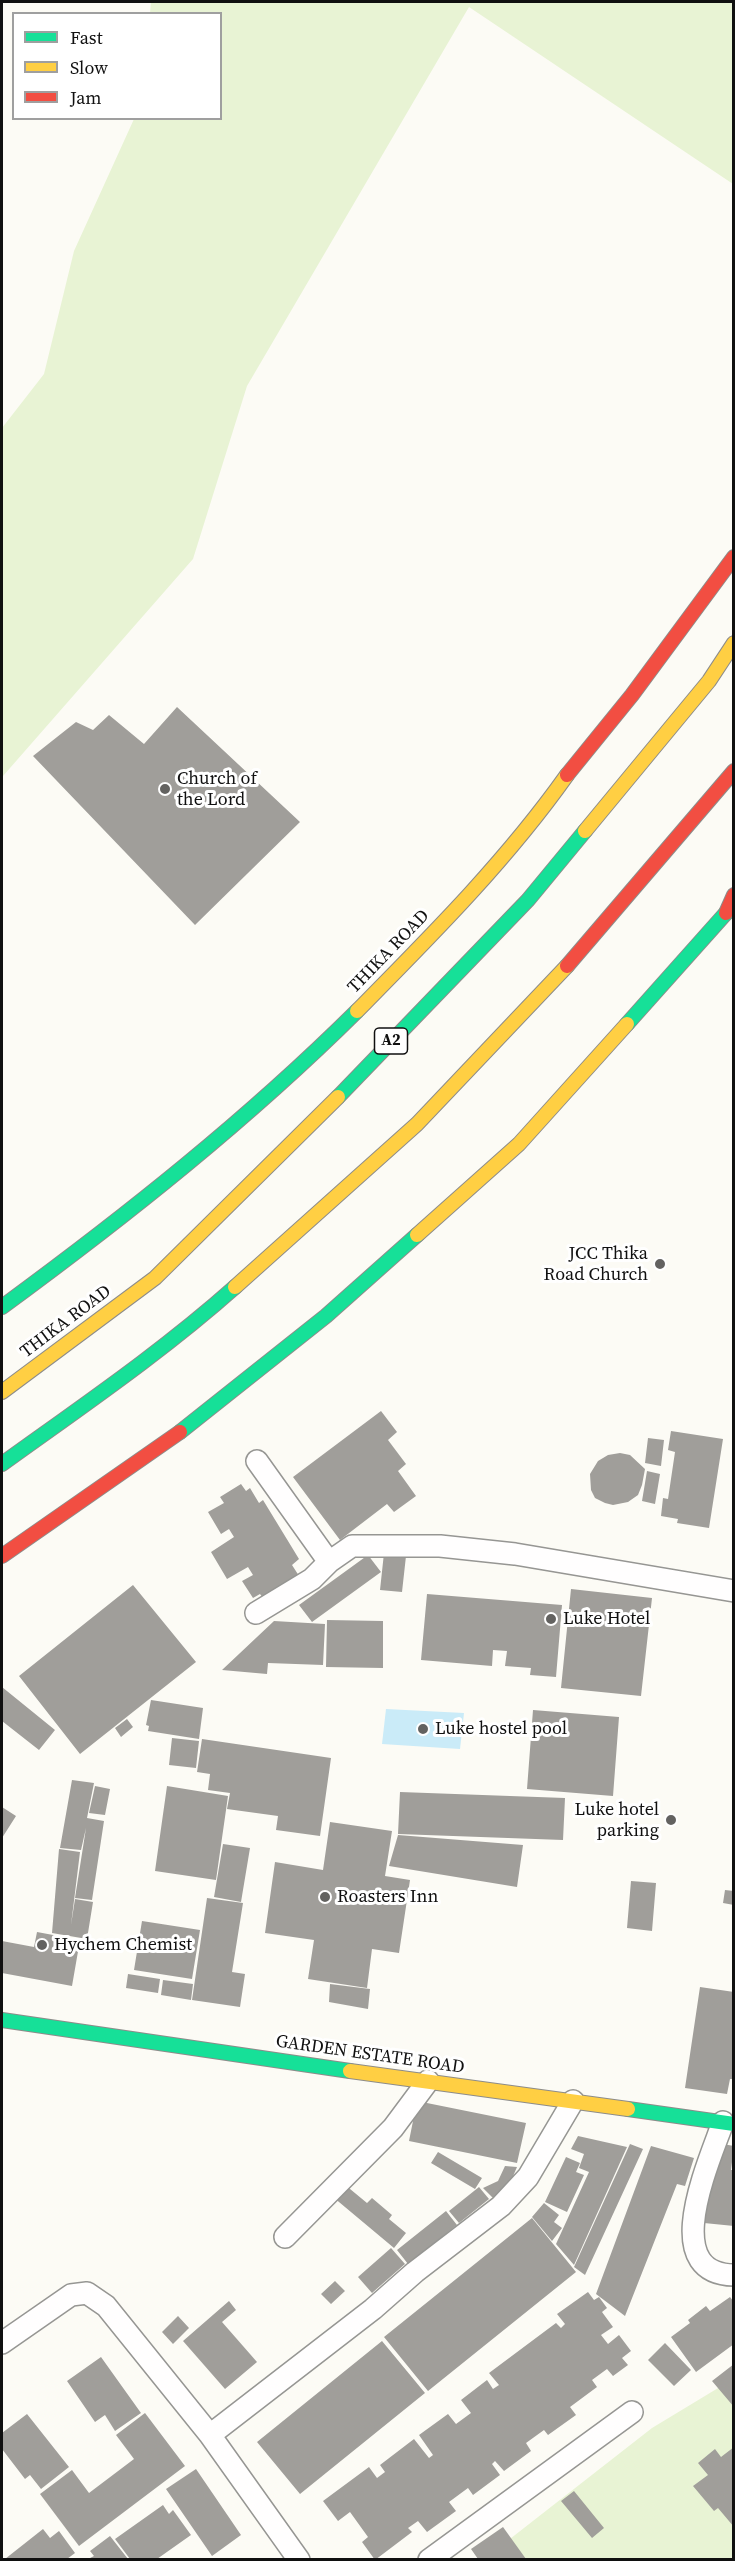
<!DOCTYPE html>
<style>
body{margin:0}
#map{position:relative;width:735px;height:2561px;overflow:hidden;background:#fcfbf5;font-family:"Source Serif 4",serif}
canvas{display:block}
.frame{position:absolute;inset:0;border:3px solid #101010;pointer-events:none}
.legend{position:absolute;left:12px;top:12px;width:210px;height:108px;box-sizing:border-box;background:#fff;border:2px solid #9f9f9f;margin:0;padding:8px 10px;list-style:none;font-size:18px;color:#101010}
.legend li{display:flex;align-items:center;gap:12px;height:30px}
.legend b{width:30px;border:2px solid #9f9f9f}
</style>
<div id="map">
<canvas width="735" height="2561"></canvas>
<div class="frame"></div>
<ul class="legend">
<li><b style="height:8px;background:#16e098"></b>Fast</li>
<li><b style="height:8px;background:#ffcf43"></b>Slow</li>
<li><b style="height:8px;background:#f24e42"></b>Jam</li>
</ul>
</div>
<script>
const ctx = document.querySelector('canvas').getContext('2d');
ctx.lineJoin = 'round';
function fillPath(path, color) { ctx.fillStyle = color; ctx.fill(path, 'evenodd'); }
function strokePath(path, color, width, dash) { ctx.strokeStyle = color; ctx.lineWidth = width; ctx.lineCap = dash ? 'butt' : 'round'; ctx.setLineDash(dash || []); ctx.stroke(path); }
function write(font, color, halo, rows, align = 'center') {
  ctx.font = font + ' "Source Serif 4",serif'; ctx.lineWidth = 6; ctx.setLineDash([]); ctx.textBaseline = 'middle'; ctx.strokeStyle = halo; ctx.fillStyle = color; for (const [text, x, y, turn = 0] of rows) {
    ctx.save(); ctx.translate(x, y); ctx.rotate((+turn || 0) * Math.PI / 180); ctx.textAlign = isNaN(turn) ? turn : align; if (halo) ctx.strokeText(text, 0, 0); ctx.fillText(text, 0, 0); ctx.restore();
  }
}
const green = new Path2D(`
 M151 2H733V184L469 7 247 386 193 559 3 776 2 428 44 374 74 251 134 119 220 118V14L150 13Z
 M733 2379V2559L483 2560 652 2428Z`);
const water = new Path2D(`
 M386 1709 464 1713 460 1749 382 1744Z`);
const building = new Path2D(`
 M177 707 300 822 195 925 33 756 76 722 93 730 109 715 144 744Z
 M381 1411 397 1432 388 1440 406 1464 398 1471 416 1496 394 1512 387 1504 340 1540 293 1477Z
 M671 1431 723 1439 709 1528 677 1523 678 1519 661 1516 663 1498 668 1499 675 1452 668 1450Z
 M648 1438 664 1440 661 1466 645 1463Z
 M620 1453 630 1455 645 1469 642 1485 638 1495 628 1502 613 1505 605 1503 595 1498 591 1490 590 1474 598 1461 608 1455Z
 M647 1471 660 1474 655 1504 642 1501Z
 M241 1484 246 1491 250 1488 259 1503 263 1500 299 1559 292 1565 301 1579 263 1598 260 1594 253 1598 242 1581 253 1575 248 1567 227 1579 211 1552 234 1537 229 1529 221 1534 208 1512 224 1503 220 1497Z
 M384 1553 406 1556 402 1592 380 1590Z
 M368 1555 381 1572 312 1622 299 1605Z
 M133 1585 196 1662 80 1754 19 1676Z
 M571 1589 652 1598 641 1696 561 1688Z
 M427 1594 562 1605 556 1677 530 1675 531 1668 505 1666 507 1651 493 1650 492 1666 421 1660Z
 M327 1620 383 1621V1668L326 1667Z
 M274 1621 325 1624 323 1665 268 1663 267 1674 222 1670Z
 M2 1687 55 1730 39 1750 2 1721Z
 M151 1700 203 1708 199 1739 148 1731 149 1726 146 1725Z
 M533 1710 619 1717 613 1796 527 1789Z
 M127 1719 133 1727 121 1737 115 1728Z
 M172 1738 199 1741 196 1768 169 1765Z
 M202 1739 331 1758 320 1836 276 1830 278 1816 227 1809 230 1793 208 1790 210 1774 197 1772Z
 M72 1780 94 1783 87 1818 104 1821 92 1900 75 1898 86 1828 81 1850 60 1848Z
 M95 1786 110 1789 105 1815 89 1813Z
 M167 1786 228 1796 216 1880 155 1871Z
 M400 1792 565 1798 563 1840 398 1834Z
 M2 1807 16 1816 2 1838Z
 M330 1822 392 1831 385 1876 410 1880 399 1953 372 1949 367 1988 308 1979 314 1940 265 1933 275 1862 323 1870Z
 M398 1835 523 1845 517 1887 389 1866Z
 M223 1844 250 1848 241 1902 214 1897Z
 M59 1849 80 1852 71 1925 75 1899 93 1902 87 1939 52 1933Z
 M631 1881 656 1883 652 1931 627 1928Z
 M725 1890 734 1891V1905L723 1903Z
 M207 1898 243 1903 232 1972 245 1974 240 2007 192 2000Z
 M142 1921 200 1930 192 1979 134 1970Z
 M37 1932 80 1940 72 1986 2 1973V1941L34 1947Z
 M128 1974 160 1979 158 1993 126 1988Z
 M163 1980 193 1984 191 2000 161 1995Z
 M330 1984 370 1989 368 2009 329 2002Z
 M700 1987 734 1992V2079H730L727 2094 685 2088Z
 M417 2101 526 2123 517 2163 409 2141Z
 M578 2136 627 2147 574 2265 556 2244 589 2172 579 2168 584 2154 571 2149Z
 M717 2143 734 2146 731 2170H734V2226L704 2223Z
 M630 2144 643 2149 585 2275 574 2267Z
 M651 2146 694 2158 685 2186 677 2184 625 2316 596 2294Z
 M438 2152 482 2178 475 2189 431 2163Z
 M566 2157 580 2163 576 2172 584 2175 567 2212 545 2202Z
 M505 2166 517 2167 508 2188 493 2198 483 2188 498 2181Z
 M344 2184 367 2203 372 2198 392 2215 389 2219 406 2233 394 2248 333 2197Z
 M479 2187 489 2199 459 2223 449 2211Z
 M544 2203 559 2215 554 2222 562 2228 552 2241 532 2217Z
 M446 2211 457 2225 408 2264 397 2250Z
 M532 2218 576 2272 428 2391 384 2337Z
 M391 2248 405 2264 372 2293 358 2277Z
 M335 2281 345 2291 331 2304 321 2294Z
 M588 2292 594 2300 599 2297 607 2308 602 2312 613 2327 601 2335 608 2344 619 2335 631 2351 622 2358 628 2365 613 2376 607 2369 592 2380 597 2387 570 2407 576 2415 548 2435 544 2430 526 2443 531 2451 504 2471 495 2461 492 2464 500 2475 473 2495 468 2488 449 2502 456 2511 427 2532 418 2521 408 2528 412 2532 375 2560 362 2542 368 2537 350 2512 338 2521 323 2501 369 2467 377 2478 385 2472 380 2465 414 2439 429 2458 433 2455 419 2435 448 2414 456 2424 471 2413 461 2400 487 2380 493 2389 499 2385 489 2373 556 2323 561 2328 565 2324 557 2314Z
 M730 2297 734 2302V2344L696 2372 671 2337 690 2323 688 2320 706 2306 710 2311Z
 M229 2301 236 2310 222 2322 257 2362 225 2389 183 2341Z
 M178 2316 189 2328 173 2344 162 2332Z
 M382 2341 425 2393 300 2494 257 2442Z
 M665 2343 691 2370 674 2386 648 2360Z
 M101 2357 141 2413 115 2431 105 2415 95 2422 67 2381Z
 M734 2364V2407L712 2381Z
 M145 2413 185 2466 79 2546 40 2494 72 2470 89 2493 134 2459 116 2435Z
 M27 2414 69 2467 41 2489 30 2475 25 2479 2 2449V2433Z
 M734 2447V2527L718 2508 714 2511 693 2486 708 2475 698 2463 715 2449 721 2457Z
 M196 2469 241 2535 212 2556 166 2489Z
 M574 2491 604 2528 592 2538 561 2501Z
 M163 2505 169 2514 173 2510 191 2535 157 2559H130L115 2539Z
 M503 2527 526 2559H478L471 2549Z
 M43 2529 50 2538 59 2531 75 2553 67 2559H5Z
 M110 2536 128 2559H88L94 2556 90 2551Z`);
const street = new Path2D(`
 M257 1461 329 1562
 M256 1613 312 1579 329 1562 352 1546H440L515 1554 734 1591
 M723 2122C710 2160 657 2274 734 2275
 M285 2237 393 2128 428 2081
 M2 2343 71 2295 87 2293 106 2306 210 2435 299 2560
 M210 2435 373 2309 415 2272 501 2206 528 2177 573 2101
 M429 2560 632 2412`);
const fast = new Path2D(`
 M627 1024 734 904
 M338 1097 528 900 585 831
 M2 1307C126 1216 247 1120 357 1011
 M180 1432 326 1316 417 1235
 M2 1464C81 1407 162 1352 235 1287
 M2 2020 350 2071
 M628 2109 734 2124`);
const slow = new Path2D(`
 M585 831 709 681 734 643
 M357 1011C431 936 506 861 567 775
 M417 1235 519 1144 627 1024
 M235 1287 417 1124 567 966
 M2 1392 155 1278 338 1097
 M350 2071 628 2109`);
const jam = new Path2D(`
 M567 775 632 695 734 557
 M726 913 734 895
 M567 966 734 771
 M2 1556 180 1432`);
const markers = [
 [165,789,6,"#636260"],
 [660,1264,6,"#636260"],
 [551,1619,6,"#636260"],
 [423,1729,6,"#636260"],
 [671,1820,6,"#636260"],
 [325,1897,6,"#636260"],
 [42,1945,6,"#636260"]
];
const shields = [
 [391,1041,33]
];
const shieldNames = [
 ["A2",391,1041]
];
const poiNames = [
 ["Church of",177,779],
 ["the Lord",177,800],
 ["JCC Thika",648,1254,"right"],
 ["Road Church",648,1275,"right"],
 ["Luke Hotel",563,1619],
 ["Luke hostel pool",435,1729],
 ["Luke hotel",659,1810,"right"],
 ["parking",659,1831,"right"],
 ["Roasters Inn",337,1897],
 ["Hychem Chemist",54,1945]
];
const streetNames = [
 ["THIKA ROAD",389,952,-46],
 ["THIKA ROAD",66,1322,-37],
 ["GARDEN ESTATE ROAD",370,2055,8]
];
fillPath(green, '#e8f3d4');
fillPath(water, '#caebf8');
fillPath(building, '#a09e9a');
strokePath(street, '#969693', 24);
strokePath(fast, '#8d8c8a', 16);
strokePath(slow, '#8d8c8a', 16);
strokePath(jam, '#8d8c8a', 16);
strokePath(street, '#fffefe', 21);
strokePath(fast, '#16e098', 14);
strokePath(slow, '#ffcf43', 14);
strokePath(jam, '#f24e42', 14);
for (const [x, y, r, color] of markers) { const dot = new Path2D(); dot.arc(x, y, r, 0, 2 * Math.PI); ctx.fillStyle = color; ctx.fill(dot); strokePath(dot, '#fff', 2); }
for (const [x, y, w] of shields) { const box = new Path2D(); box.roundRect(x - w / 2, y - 13, w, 26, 4.5); ctx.fillStyle = '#fff'; ctx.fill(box); strokePath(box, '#101010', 1.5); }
write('bold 16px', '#101010', null, shieldNames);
write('18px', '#101010', '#fff', poiNames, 'left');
write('18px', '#101010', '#fff', streetNames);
</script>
